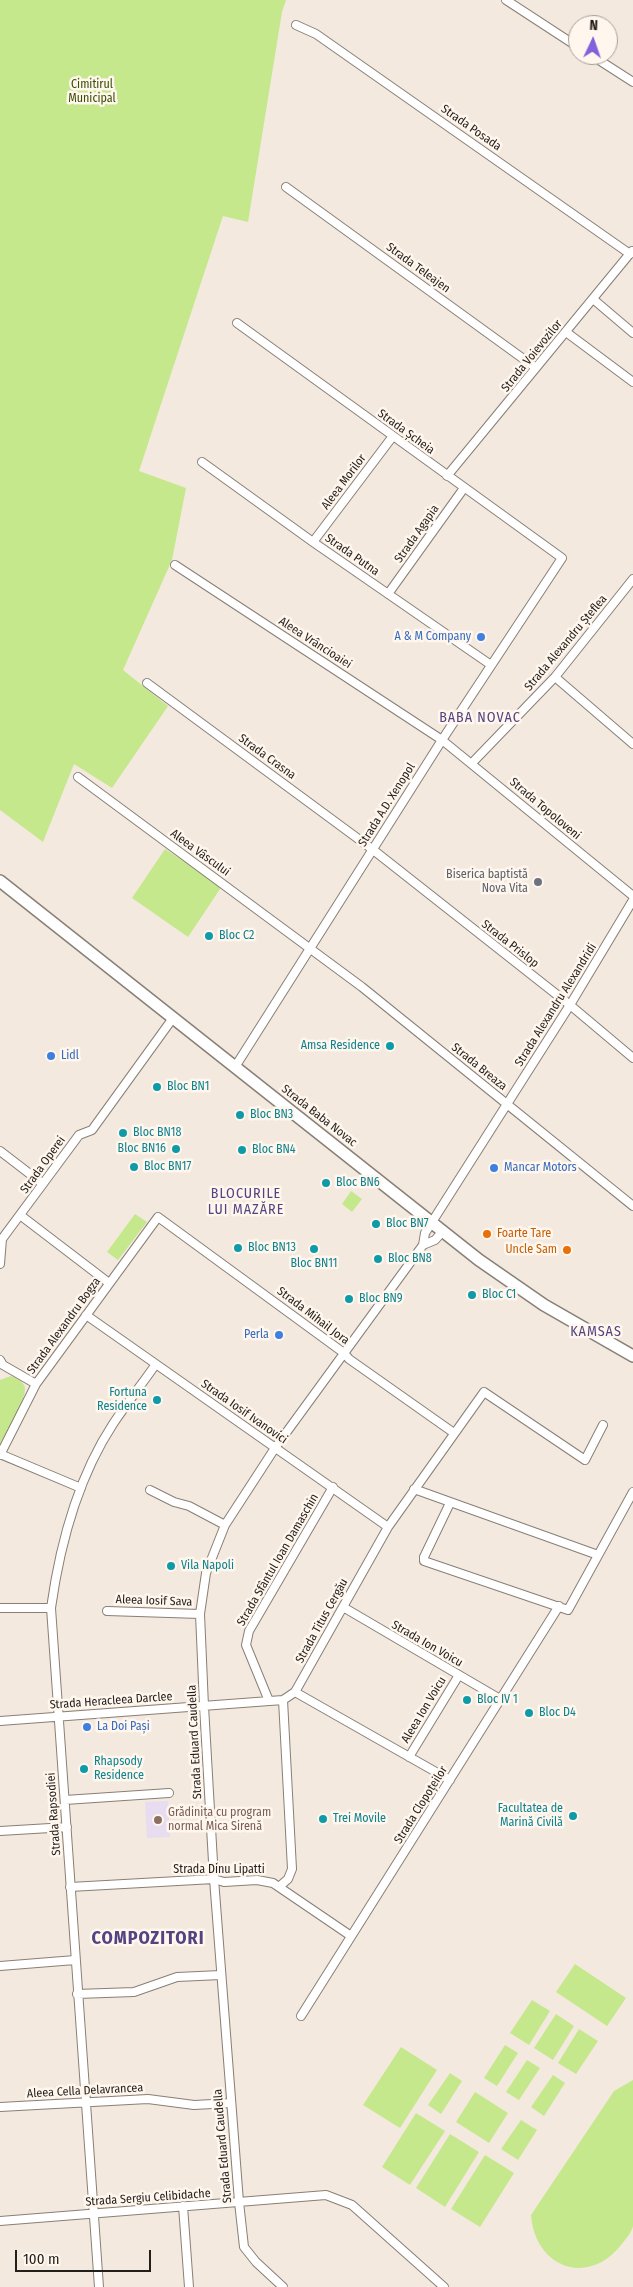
<!DOCTYPE html>
<meta charset="utf-8">
<style>
body{margin:0}
#map{position:relative;width:633px;height:2287px;overflow:hidden;background:#f3e9de;font-family:"Fira Sans Condensed",sans-serif}
canvas{display:block}
.north{position:absolute;left:568px;top:15px;width:50px;height:50px;box-sizing:border-box;background:#fff6ee;border:1px solid #a7a099;border-radius:50%;rotate:3deg;font-size:14px;font-weight:700;line-height:20px;text-align:center;color:#221e1a}
.north::after{content:'';display:block;margin:auto;width:18px;height:22px;background:#8361dc;clip-path:polygon(50% 0,100% 100%,50% 72%,0 100%)}
.scale{position:absolute;left:15px;top:2250px;width:136px;height:22px;box-sizing:border-box;border:2px solid #221e1a;border-top:0;padding-left:6px;font-size:15px;line-height:18px;white-space:nowrap;color:#221e1a;-webkit-text-stroke:4px #fff6ee;paint-order:stroke}
</style>
<div id="map">
<canvas width="633" height="2287"></canvas>
<div class="north">N</div>
<div class="scale">100 m</div>
</div>
<script>
const ctx = document.querySelector('canvas').getContext('2d');
ctx.lineJoin = 'round';
function fillPath(path, color) { ctx.fillStyle = color; ctx.fill(path, 'evenodd'); }
function strokePath(path, color, width, dash) { ctx.strokeStyle = color; ctx.lineWidth = width; ctx.lineCap = dash ? 'butt' : 'round'; ctx.setLineDash(dash || []); ctx.stroke(path); }
function write(font, color, halo, rows, align = 'center') {
  ctx.font = font + ' "Fira Sans Condensed",sans-serif'; ctx.lineWidth = 5; ctx.setLineDash([]); ctx.textBaseline = 'middle'; ctx.strokeStyle = halo; ctx.fillStyle = color; for (const [text, x, y, turn = 0] of rows) {
    ctx.save(); ctx.translate(x, y); ctx.rotate((+turn || 0) * Math.PI / 180); ctx.textAlign = isNaN(turn) ? turn : align; if (halo) ctx.strokeText(text, 0, 0); ctx.fillText(text, 0, 0); ctx.restore();
  }
}
const education = new Path2D(`
 M168 1801 170 1837 147 1838 145 1802Z`);
const green = new Path2D(`
 M0 0H286L282 12 248 222 223 216 139 471 186 488 172 560 123 670 168 706 112 788 74 764 43 842 0 810Z
 M165 849 222 886 188 937 132 898Z
 M351 1191 362 1199 352 1212 342 1204Z
 M135 1214 147 1222 118 1260 107 1252Z
 M11 1376C16 1378 21 1380 24 1385 30 1395 6 1432 0 1444V1380Z
 M575 1964 626 1998 607 2026 556 1992Z
 M532 2000 550 2011 529 2045 510 2033Z
 M556 2014 574 2026 553 2060 534 2048Z
 M579 2029 598 2041 576 2074 558 2063Z
 M505 2045 518 2053 497 2086 484 2078Z
 M401 2047 437 2070 400 2128 363 2105Z
 M527 2060 540 2068 519 2100 506 2092Z
 M450 2073 462 2081 441 2114 428 2105Z
 M553 2075 565 2083 544 2116 531 2107Z
 M633 2080C633 2114 633 2149 633 2183 633 2197 633 2212 633 2226 632 2232 625 2240 621 2245 588 2287 535 2268 531 2215L614 2091Z
 M475 2092 508 2113 489 2143 456 2122Z
 M416 2113 445 2131 410 2185 382 2167Z
 M521 2120 537 2130 518 2160 501 2149Z
 M450 2134 479 2152 445 2207 416 2188Z
 M485 2155 514 2173 480 2227 451 2209Z`);
const street = new Path2D(`
 M506 0 578 47
 M296 25 316 34 630 254
 M591 55 633 82
 M286 187 536 368
 M593 299 633 333
 M566 332 633 382
 M202 462 313 542 491 665
 M447 476 632 251
 M313 542 393 436
 M175 565 442 740 633 896
 M388 594 464 488
 M555 677 633 744
 M147 683 372 849 570 1005 633 1058
 M472 763 555 677 633 579
 M78 777 362 987 633 1206
 M235 1067 442 740 562 558 237 323
 M0 1151 43 1184
 M20 1215 109 1283
 M423 1245 435 1240 443 1231
 M0 1264 2 1239 79 1135 92 1130 173 1018
 M86 1315 388 1527
 M0 1360 3 1365 36 1384
 M0 1454 81 1488
 M0 1455 36 1384 158 1217 344 1353 349 1359 454 1433
 M414 1489 598 1555
 M150 1490 174 1502 189 1506 225 1525
 M450 1503 424 1557V1561L568 1610 633 1492
 M343 1607 500 1699
 M0 1608H51
 M107 1611 200 1614
 M295 1692 450 1780
 M269 1701 246 1645 249 1631 333 1487
 M0 1721 283 1700
 M409 1757 459 1675
 M65 1800 169 1793
 M0 1831 67 1827
 M280 1886 288 1879 292 1869 283 1700 295 1692 388 1527 484 1392 585 1460 603 1425
 M70 1887 214 1879 224 1882 257 1880 273 1883 351 1936
 M0 1966 75 1960
 M77 1994 134 1992 177 1977 221 1975
 M301 2016 559 1606
 M0 2107 148 2099 194 2105 231 2103
 M183 2206 189 2287
 M0 2221 326 2195 352 2205 444 2287
 M99 2287 51 1608C60 1544 77 1479 113 1424 127 1403 142 1384 156 1364
 M283 2287 256 2262 244 2247 239 2202 214 1879 204 1706 200 1614 206 1573 225 1525 275 1448 423 1245 425 1233 570 1005 633 900`);
const secondary = new Path2D(`
 M0 881 479 1260 544 1305 633 1356`);
const markers = [
 [481,637,5,"#3f7fe0"],
 [538,882,5,"#6b7280"],
 [209,936,5,"#0f9aa8"],
 [390,1046,5,"#0f9aa8"],
 [51,1056,5,"#3f7fe0"],
 [157,1087,5,"#0f9aa8"],
 [240,1115,5,"#0f9aa8"],
 [123,1133,5,"#0f9aa8"],
 [176,1149,5,"#0f9aa8"],
 [242,1150,5,"#0f9aa8"],
 [134,1167,5,"#0f9aa8"],
 [494,1168,5,"#3f7fe0"],
 [326,1183,5,"#0f9aa8"],
 [376,1224,5,"#0f9aa8"],
 [487,1234,5,"#e8710a"],
 [238,1248,5,"#0f9aa8"],
 [314,1249,5,"#0f9aa8"],
 [567,1250,5,"#e8710a"],
 [378,1259,5,"#0f9aa8"],
 [472,1295,5,"#0f9aa8"],
 [349,1299,5,"#0f9aa8"],
 [279,1335,5,"#3f7fe0"],
 [157,1400,5,"#0f9aa8"],
 [171,1566,5,"#0f9aa8"],
 [467,1700,5,"#0f9aa8"],
 [529,1713,5,"#0f9aa8"],
 [87,1727,5,"#3f7fe0"],
 [84,1769,5,"#0f9aa8"],
 [573,1816,5,"#0f9aa8"],
 [323,1819,5,"#0f9aa8"],
 [158,1820,5,"#8d6e63"]
];
const parkNames = [
 ["Cimitirul",92,85],
 ["Municipal",92,99]
];
const streetNames = [
 ["Strada Posada",471,128,35],
 ["Strada Teleajen",418,268,36],
 ["Strada Voievozilor",532,356,-51],
 ["Strada Șcheia",406,432,36],
 ["Aleea Morilor",344,482,-53],
 ["Strada Agapia",417,534,-55],
 ["Strada Putna",352,555,35],
 ["Aleea Vrâncioaiei",315,643,33],
 ["Strada Alexandru Șteflea",566,643,-50],
 ["Strada Crasna",267,757,36],
 ["Strada A.D. Xenopol",387,805,-58],
 ["Strada Topoloveni",545,809,40],
 ["Aleea Vâscului",200,853,36],
 ["Strada Prislop",510,944,38],
 ["Strada Alexandru Alexandridi",556,1005,-58],
 ["Strada Breaza",479,1067,39],
 ["Strada Baba Novac",319,1116,38],
 ["Strada Operei",43,1165,-54],
 ["Strada Mihail Jora",313,1316,37],
 ["Strada Alexandru Bogza",64,1326,-54],
 ["Strada Iosif Ivanovici",244,1412,35],
 ["Strada Sfântul Ioan Damaschin",278,1560,-60],
 ["Aleea Iosif Sava",154,1601,2],
 ["Strada Titus Cergău",322,1621,-61],
 ["Strada Ion Voicu",427,1644,30],
 ["Strada Heracleea Darclee",111,1701,-4],
 ["Aleea Ion Voicu",424,1710,-59],
 ["Strada Eduard Caudella",195,1742,-93],
 ["Strada Clopoțeilor",421,1805,-58],
 ["Strada Rapsodiei",54,1814,-94],
 ["Strada Dinu Lipatti",219,1870],
 ["Aleea Cella Delavrancea",85,2091,-3],
 ["Strada Eduard Caudella",223,2146,-95],
 ["Strada Sergiu Celibidache",148,2198,-4]
];
const shopNames = [
 ["A & M Company",471,637,"right"],
 ["Lidl",61,1056],
 ["Mancar Motors",504,1168],
 ["Perla",269,1335,"right"],
 ["La Doi Pași",97,1727]
];
const worshipNames = [
 ["Biserica baptistă",528,875],
 ["Nova Vita",528,889]
];
const cultureNames = [
 ["Bloc C2",219,936],
 ["Amsa Residence",380,1046,"right"],
 ["Bloc BN1",167,1087],
 ["Bloc BN3",250,1115],
 ["Bloc BN18",133,1133],
 ["Bloc BN16",166,1149,"right"],
 ["Bloc BN4",252,1150],
 ["Bloc BN17",144,1167],
 ["Bloc BN6",336,1183],
 ["Bloc BN7",386,1224],
 ["Bloc BN13",248,1248],
 ["Bloc BN8",388,1259],
 ["Bloc BN11",314,1264,"center"],
 ["Bloc C1",482,1295],
 ["Bloc BN9",359,1299],
 ["Fortuna",147,1393,"right"],
 ["Residence",147,1407,"right"],
 ["Vila Napoli",181,1566],
 ["Bloc IV 1",477,1700],
 ["Bloc D4",539,1713],
 ["Rhapsody",94,1762],
 ["Residence",94,1776],
 ["Facultatea de",563,1809,"right"],
 ["Marină Civilă",563,1823,"right"],
 ["Trei Movile",333,1819]
];
const foodNames = [
 ["Foarte Tare",497,1234],
 ["Uncle Sam",557,1250,"right"]
];
const educationNames = [
 ["Grădinița cu program",168,1813],
 ["normal Mica Sirenă",168,1827]
];
const neighbourhoodNames = [
 ["BABA NOVAC",480,718],
 ["BLOCURILE",246,1194],
 ["LUI MAZĂRE",246,1210],
 ["KAMSAS",596,1332]
];
const districtNames = [
 ["COMPOZITORI",148,1939]
];
fillPath(education, '#e7dcf0');
fillPath(green, '#c6e88d');
strokePath(street, '#887f76', 10);
strokePath(secondary, '#887f76', 14);
strokePath(street, '#fff', 8);
strokePath(secondary, '#fff', 11);
for (const [x, y, r, color] of markers) { const dot = new Path2D(); dot.arc(x, y, r, 0, 2 * Math.PI); ctx.fillStyle = color; ctx.fill(dot); strokePath(dot, '#fff6ee', 2); }
write('12px', '#394e05', '#fff6ee', parkNames);
write('12px', '#221e1a', '#fff6ee', streetNames);
write('12px', '#366cbe', '#fff6ee', shopNames, 'left');
write('12px', '#5b616d', '#fff6ee', worshipNames, 'right');
write('12px', '#0d838f', '#fff6ee', cultureNames, 'left');
write('12px', '#c56008', '#fff6ee', foodNames, 'left');
write('12px', '#785e54', '#fff6ee', educationNames, 'left');
ctx.letterSpacing = '1px';
write('14px', '#524381', '#fff6ee', neighbourhoodNames);
ctx.letterSpacing = '0px';
ctx.letterSpacing = '1px';
write('bold 18px', '#524381', '#fff6ee', districtNames);
ctx.letterSpacing = '0px';
</script>
